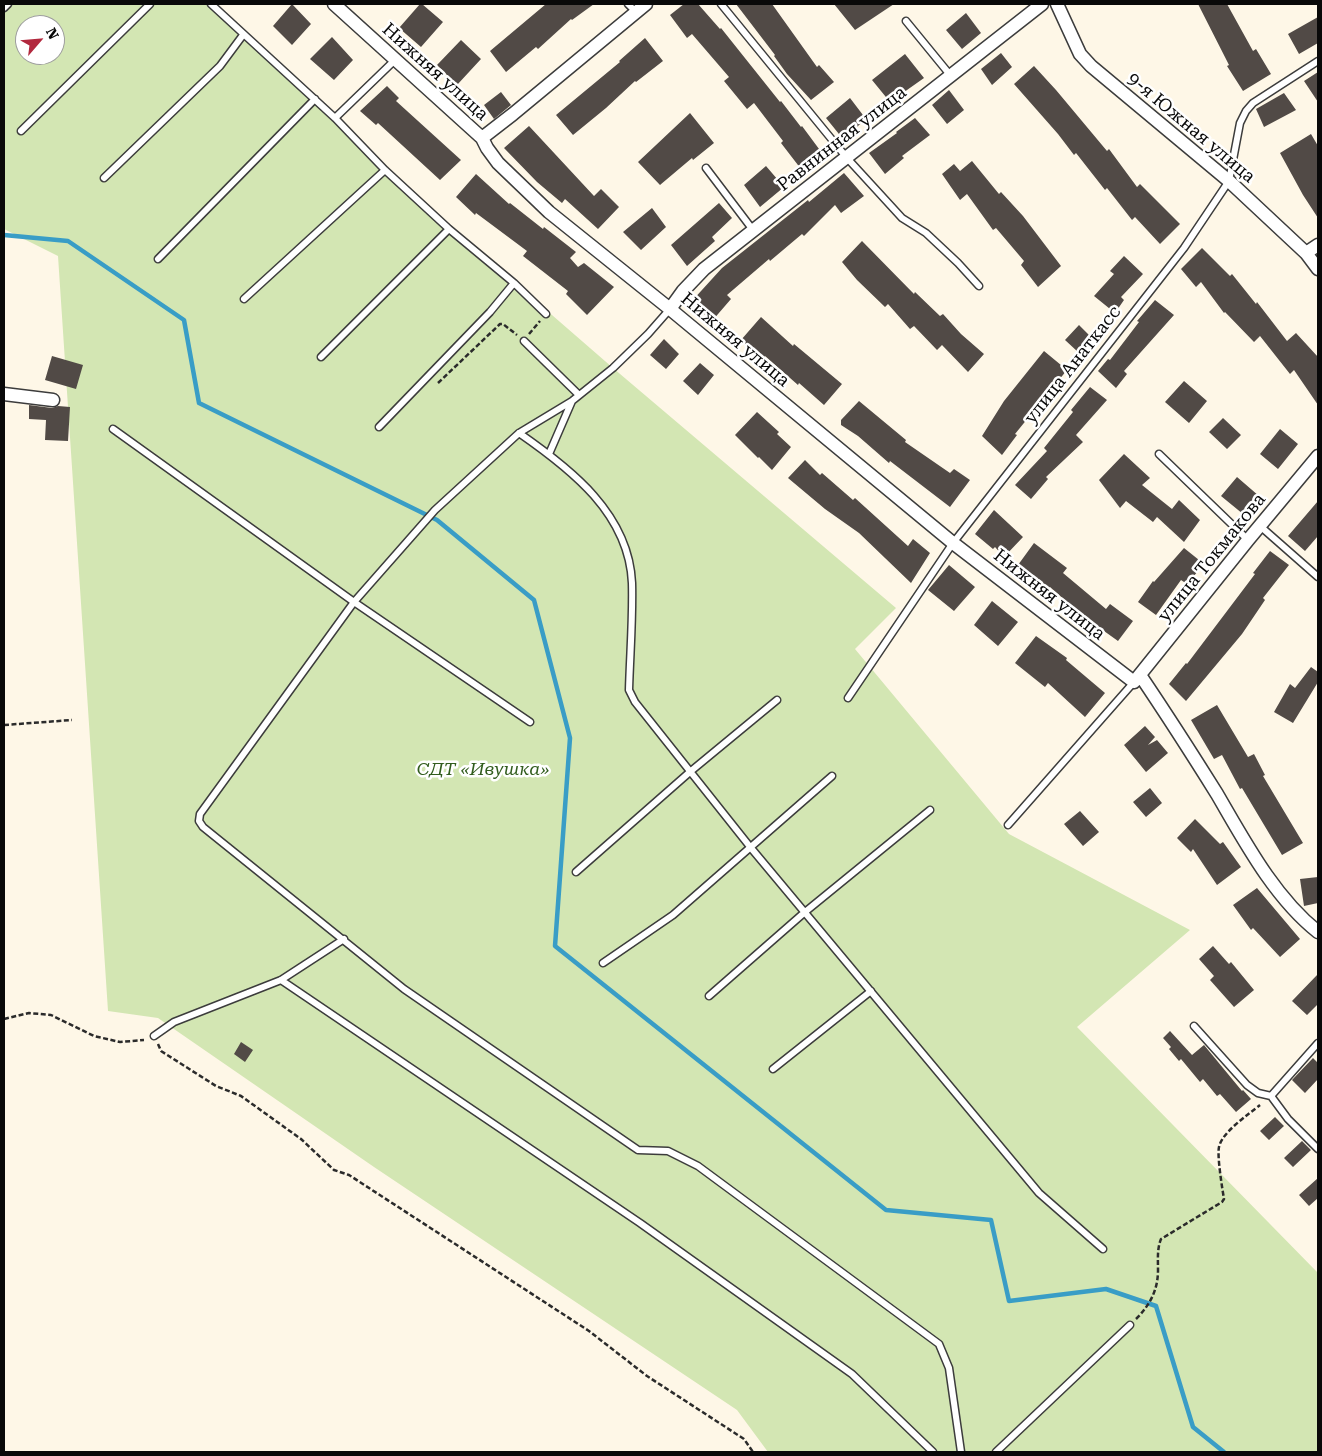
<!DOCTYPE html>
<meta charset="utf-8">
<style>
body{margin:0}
#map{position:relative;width:1322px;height:1456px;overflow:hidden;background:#fef7e7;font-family:"Roboto Serif",serif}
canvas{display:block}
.frame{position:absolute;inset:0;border:5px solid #090909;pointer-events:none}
.north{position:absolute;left:15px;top:15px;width:50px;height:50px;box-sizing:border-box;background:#fff;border:1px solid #9d9d9d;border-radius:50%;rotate:63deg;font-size:14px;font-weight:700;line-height:20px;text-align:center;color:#090909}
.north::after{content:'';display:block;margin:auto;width:18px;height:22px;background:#b2293e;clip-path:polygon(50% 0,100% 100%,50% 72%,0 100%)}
</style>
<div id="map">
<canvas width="1322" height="1456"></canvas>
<div class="frame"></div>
<div class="north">N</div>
</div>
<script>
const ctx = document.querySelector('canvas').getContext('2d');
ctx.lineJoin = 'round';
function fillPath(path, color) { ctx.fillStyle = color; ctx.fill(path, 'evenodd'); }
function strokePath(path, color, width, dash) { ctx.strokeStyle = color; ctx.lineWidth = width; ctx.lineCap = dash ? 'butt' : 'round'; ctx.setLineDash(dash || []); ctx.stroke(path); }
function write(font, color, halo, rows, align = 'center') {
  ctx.font = font + ' "Roboto Serif",serif'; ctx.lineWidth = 5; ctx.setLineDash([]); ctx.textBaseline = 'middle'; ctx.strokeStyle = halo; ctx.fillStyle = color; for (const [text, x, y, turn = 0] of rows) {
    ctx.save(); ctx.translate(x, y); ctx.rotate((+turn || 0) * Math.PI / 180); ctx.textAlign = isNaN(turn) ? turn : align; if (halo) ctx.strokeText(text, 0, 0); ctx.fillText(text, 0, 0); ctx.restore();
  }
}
const green = new Path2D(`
 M4 4H211L385 170 613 368 896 608 855 649 1009 834 1190 930 1077 1027 1318 1273V1452H768L737 1410 374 1167 158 1018 108 1011 58 256 4 229ZM25 25H55V55H25Z`);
const stream = new Path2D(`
 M4 235 68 241 184 320 199 403 437 520 534 600 570 738 555 946 886 1210 991 1220 1009 1301 1106 1289 1156 1306 1193 1427 1224 1452`);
const building = new Path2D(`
 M292 4 311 24 292 45 273 26Z
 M420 4H422L443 22 421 47 399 28Z
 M546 4H594L572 20 571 19 538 49 536 47 506 72 490 51Z
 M684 4H698L720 29 721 28 780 102 781 101 801 127 802 126 822 153 801 169 781 143 783 141 754 103 747 109 724 81 729 77 692 34 687 38 670 15Z
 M736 4H772L817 67 819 65 834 82 811 100 787 74 774 56 775 55Z
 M834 4H894L855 30Z
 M1198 4H1227L1253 51 1256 49 1271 74 1243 91 1227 66 1229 65Z
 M966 13 981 33 962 49 946 30Z
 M1318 17V43L1299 54 1288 34Z
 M332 37 353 60 334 80 310 59Z
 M645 38 663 61 636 82 635 81 606 108 573 135 556 115 620 62 619 61Z
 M461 40 481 59 457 85 437 65Z
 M1001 53 1012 67 992 85 981 69Z
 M905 54 924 78 890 102 872 80Z
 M1034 66 1056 90 1107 151 1109 149 1137 187 1140 184 1180 224 1160 244 1135 217 1132 220 1107 188 1105 190 1076 153 1074 155 1058 134 1014 84Z
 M1318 72V102L1304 81Z
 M387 86 399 98 396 101 461 160 440 180 378 123 376 125 360 111Z
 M949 90 964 110 947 124 932 105Z
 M501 92 511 105 494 119 484 105Z
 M1284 93 1296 110 1264 127 1256 109Z
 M850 98 866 119 843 139 826 118Z
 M690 113 714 143 693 160 692 158 660 185 638 162Z
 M915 118 930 135 902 156 904 158 885 174 869 153 897 133 896 132Z
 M529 126 594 196 601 189 619 207 598 229 565 199 562 203 537 182 504 148Z
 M1311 134 1318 146V218L1303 195 1280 153Z
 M972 161 999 194 1001 192 1023 216 1061 266 1038 287 1021 265 1024 261 996 228 993 230 967 194 960 200 942 174 954 164 960 171Z
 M766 166 784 187 760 207 744 185Z
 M844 173 864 196 841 213 835 205 804 236 802 234 770 261 769 259 727 295 731 299 712 321 691 302 722 268 808 200 809 202Z
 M476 174 509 204 510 203 543 229 544 227 576 252 570 258 578 267 584 263 614 287 587 315 566 294 568 291 523 256 527 251 476 213 475 215 456 197Z
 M719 203 732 218 712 237 715 241 687 266 671 245Z
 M652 208 666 227 641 250 623 232Z
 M862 241 914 294 915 292 940 316 943 314 961 334 984 354 968 372 942 345 937 350 914 326 910 329 888 304 885 307 857 280 842 262Z
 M1202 248 1230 276 1232 274 1256 304 1257 302 1287 341 1296 333 1318 357V405L1294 370 1290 374 1260 336 1254 342 1225 312 1224 313 1201 282 1196 287 1181 269Z
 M1124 256 1143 274 1121 297 1124 300 1115 313 1094 296 1114 274 1110 271Z
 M1155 300 1174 315 1124 371 1127 374 1116 388 1098 371 1108 359 1110 360 1139 322 1137 321Z
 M761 317 793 346 794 344 842 384 824 405 799 383 798 385 765 356 764 359 741 340Z
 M1079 325 1091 337 1078 352 1065 340Z
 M664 339 679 354 666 369 650 355Z
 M1044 351 1067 370 1015 434 1017 435 1002 455 982 436 1004 401Z
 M52 356 83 365 76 389 45 380Z
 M700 363 714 375 698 395 683 381Z
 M1184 381 1207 401 1189 423 1165 402Z
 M1090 387 1107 400 1076 435 1083 442 1046 477 1048 479 1031 499 1015 485 1047 451 1044 448 1073 412 1071 410Z
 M859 401 906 440 905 442 950 473 954 469 970 480 950 507 890 461 889 463 858 436 841 425V420Z
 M29 405 52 408 58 406 70 407 68 441 45 440 46 420 29 419Z
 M757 412 779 432 777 434 791 447 772 470 759 457 758 458 735 435Z
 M1223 418 1241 435 1227 449 1209 432Z
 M1280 429 1298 444 1278 469 1260 454Z
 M1124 454 1150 478 1142 485 1172 509 1179 500 1200 520 1184 542 1157 517 1153 522 1126 501 1120 508 1099 480Z
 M805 460 820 475 822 473 853 500 855 498 908 546 913 539 930 553 911 583 859 533 825 509 788 478Z
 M1237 477 1259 496 1243 514 1221 496Z
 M1318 501V536L1305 551 1288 536Z
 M994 510 1023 537 1004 557 995 547 993 549 975 534Z
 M1034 543 1067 568 1063 573 1106 609 1110 604 1133 621 1118 641 1083 616 1050 587 1048 589 1018 565Z
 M1184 548 1204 564 1187 584 1181 580 1156 615 1138 602 1153 581 1154 582Z
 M1270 551 1289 565 1263 598 1265 600 1242 634 1186 701 1169 684 1186 663 1187 664 1255 574 1253 573Z
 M949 565 975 587 954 611 928 590Z
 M992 601 1018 622 998 646 974 625Z
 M1036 636 1067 658 1066 660 1105 693 1085 717 1048 683 1045 687 1015 663Z
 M1311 667 1318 672V682L1293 723 1274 712 1290 684 1295 688Z
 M1217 705 1248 757 1254 754 1265 775 1263 776 1303 843 1282 855 1242 788 1240 789 1222 755 1214 759 1191 720Z
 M1145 726 1155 737 1148 745 1157 740 1168 753 1146 772 1124 745Z
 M1150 788 1162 803 1146 817 1133 802Z
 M1080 811 1099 832 1083 846 1064 824Z
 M1195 819 1220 844 1223 842 1241 867 1217 885 1193 849 1191 852 1177 838Z
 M1318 877V903L1304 906 1300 879Z
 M1257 888 1300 939 1280 957 1253 928 1251 930 1233 905Z
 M1213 946 1229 964 1231 962 1254 990 1234 1007 1210 980 1214 976 1199 959Z
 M1318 974V1004L1307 1015 1292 1001Z
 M1170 1031 1192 1055 1204 1045 1242 1091 1243 1090 1251 1099 1236 1112 1220 1094 1217 1096 1203 1079 1200 1082 1181 1059 1179 1061 1169 1049 1171 1047 1163 1038Z
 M241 1042 253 1050 245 1062 234 1054Z
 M1313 1058 1318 1063V1079L1305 1093 1292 1080Z
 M1275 1117 1284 1126 1269 1140 1260 1131Z
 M1302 1141 1311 1150 1293 1167 1284 1158Z
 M1318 1178V1198L1309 1206 1299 1195Z`);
const path = new Path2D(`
 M529 334 540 321
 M438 383 500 324H503L517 335
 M4 725 72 720
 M4 1019 29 1013 51 1015 94 1036 120 1042 144 1040
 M158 1044 161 1051 216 1086 241 1096 301 1139 334 1170 349 1175 589 1331 647 1376 744 1439 753 1452
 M1136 1319C1150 1305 1158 1290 1158 1270 1158 1259 1157 1249 1161 1239L1222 1202 1224 1199C1222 1187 1217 1156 1219 1147 1222 1132 1249 1114 1260 1105`);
const service = new Path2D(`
 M211 4 335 118 385 170 449 229 514 283 546 314
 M628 4 636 12
 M721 4 847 158 902 218 926 233 958 263 979 286
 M4 8 8 4
 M906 21 951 76
 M335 118 396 59
 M21 131 150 4
 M706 168 753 230
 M104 178 220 66 243 35
 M158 259 315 99
 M244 299 385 170
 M670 309 648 334 613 368 572 401 519 433 435 510 354 602 200 814 199 821 203 827 404 989 638 1150 668 1151 698 1166 939 1344 949 1368 961 1452
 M524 341 579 395
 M321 357 449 229
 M379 427 490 312 514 283
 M113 429 354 602 530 722
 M519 433C571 469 629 514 632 583 633 618 630 654 629 690L635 702 751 848 1039 1193 1103 1249
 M549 454 572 401
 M1159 454 1248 540
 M1260 526 1318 577
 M848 698 953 543 1184 248 1229 181 1240 123 1246 111 1253 103 1318 61
 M1008 825 1134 682
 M576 872 691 771 777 700
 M603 963 673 915 832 776
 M281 980 640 1223 852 1374 933 1452
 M709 996 805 912 930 810
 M1194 1026 1247 1085 1258 1093 1271 1096
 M154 1036 174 1022 281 980 344 939
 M1318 1043 1271 1096 1288 1119 1318 1149
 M773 1069 871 991
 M996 1452 1130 1325`);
const minor = new Path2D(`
 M334 4 482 138 487 148 498 163 549 212 670 309 953 543 1134 682 1248 540 1318 456
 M1057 4 1080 54 1091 66 1229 181 1306 253 1318 269
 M482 138 513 114 646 4
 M1306 253 1318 245
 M670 309 683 291 704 269 1042 4
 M4 394 53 400
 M1140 675C1167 715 1192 754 1217 794 1245 842 1274 897 1318 932`);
const streetNames = [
 ["Нижняя улица",435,72,42],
 ["9-я Южная улица",1191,128,40],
 ["Равнинная улица",842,139,-38],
 ["Нижняя улица",735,340,40],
 ["улица Анаткасс",1073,365,-52],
 ["улица Токмакова",1212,558,-51],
 ["Нижняя улица",1049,595,38]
];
const parkNames = [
 ["СДТ «Ивушка»",483,770]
];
fillPath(green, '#d3e6b3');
strokePath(stream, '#399dc6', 4.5);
fillPath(building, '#514a46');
strokePath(service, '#3c3c3c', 9);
strokePath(minor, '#3c3c3c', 15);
strokePath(path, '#2b2b2b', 2.5, [5, 2.5]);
strokePath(service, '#fff', 6);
strokePath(minor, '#fff', 12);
write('18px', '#090909', '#fff', streetNames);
write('italic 18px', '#325d1e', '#fff', parkNames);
</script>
